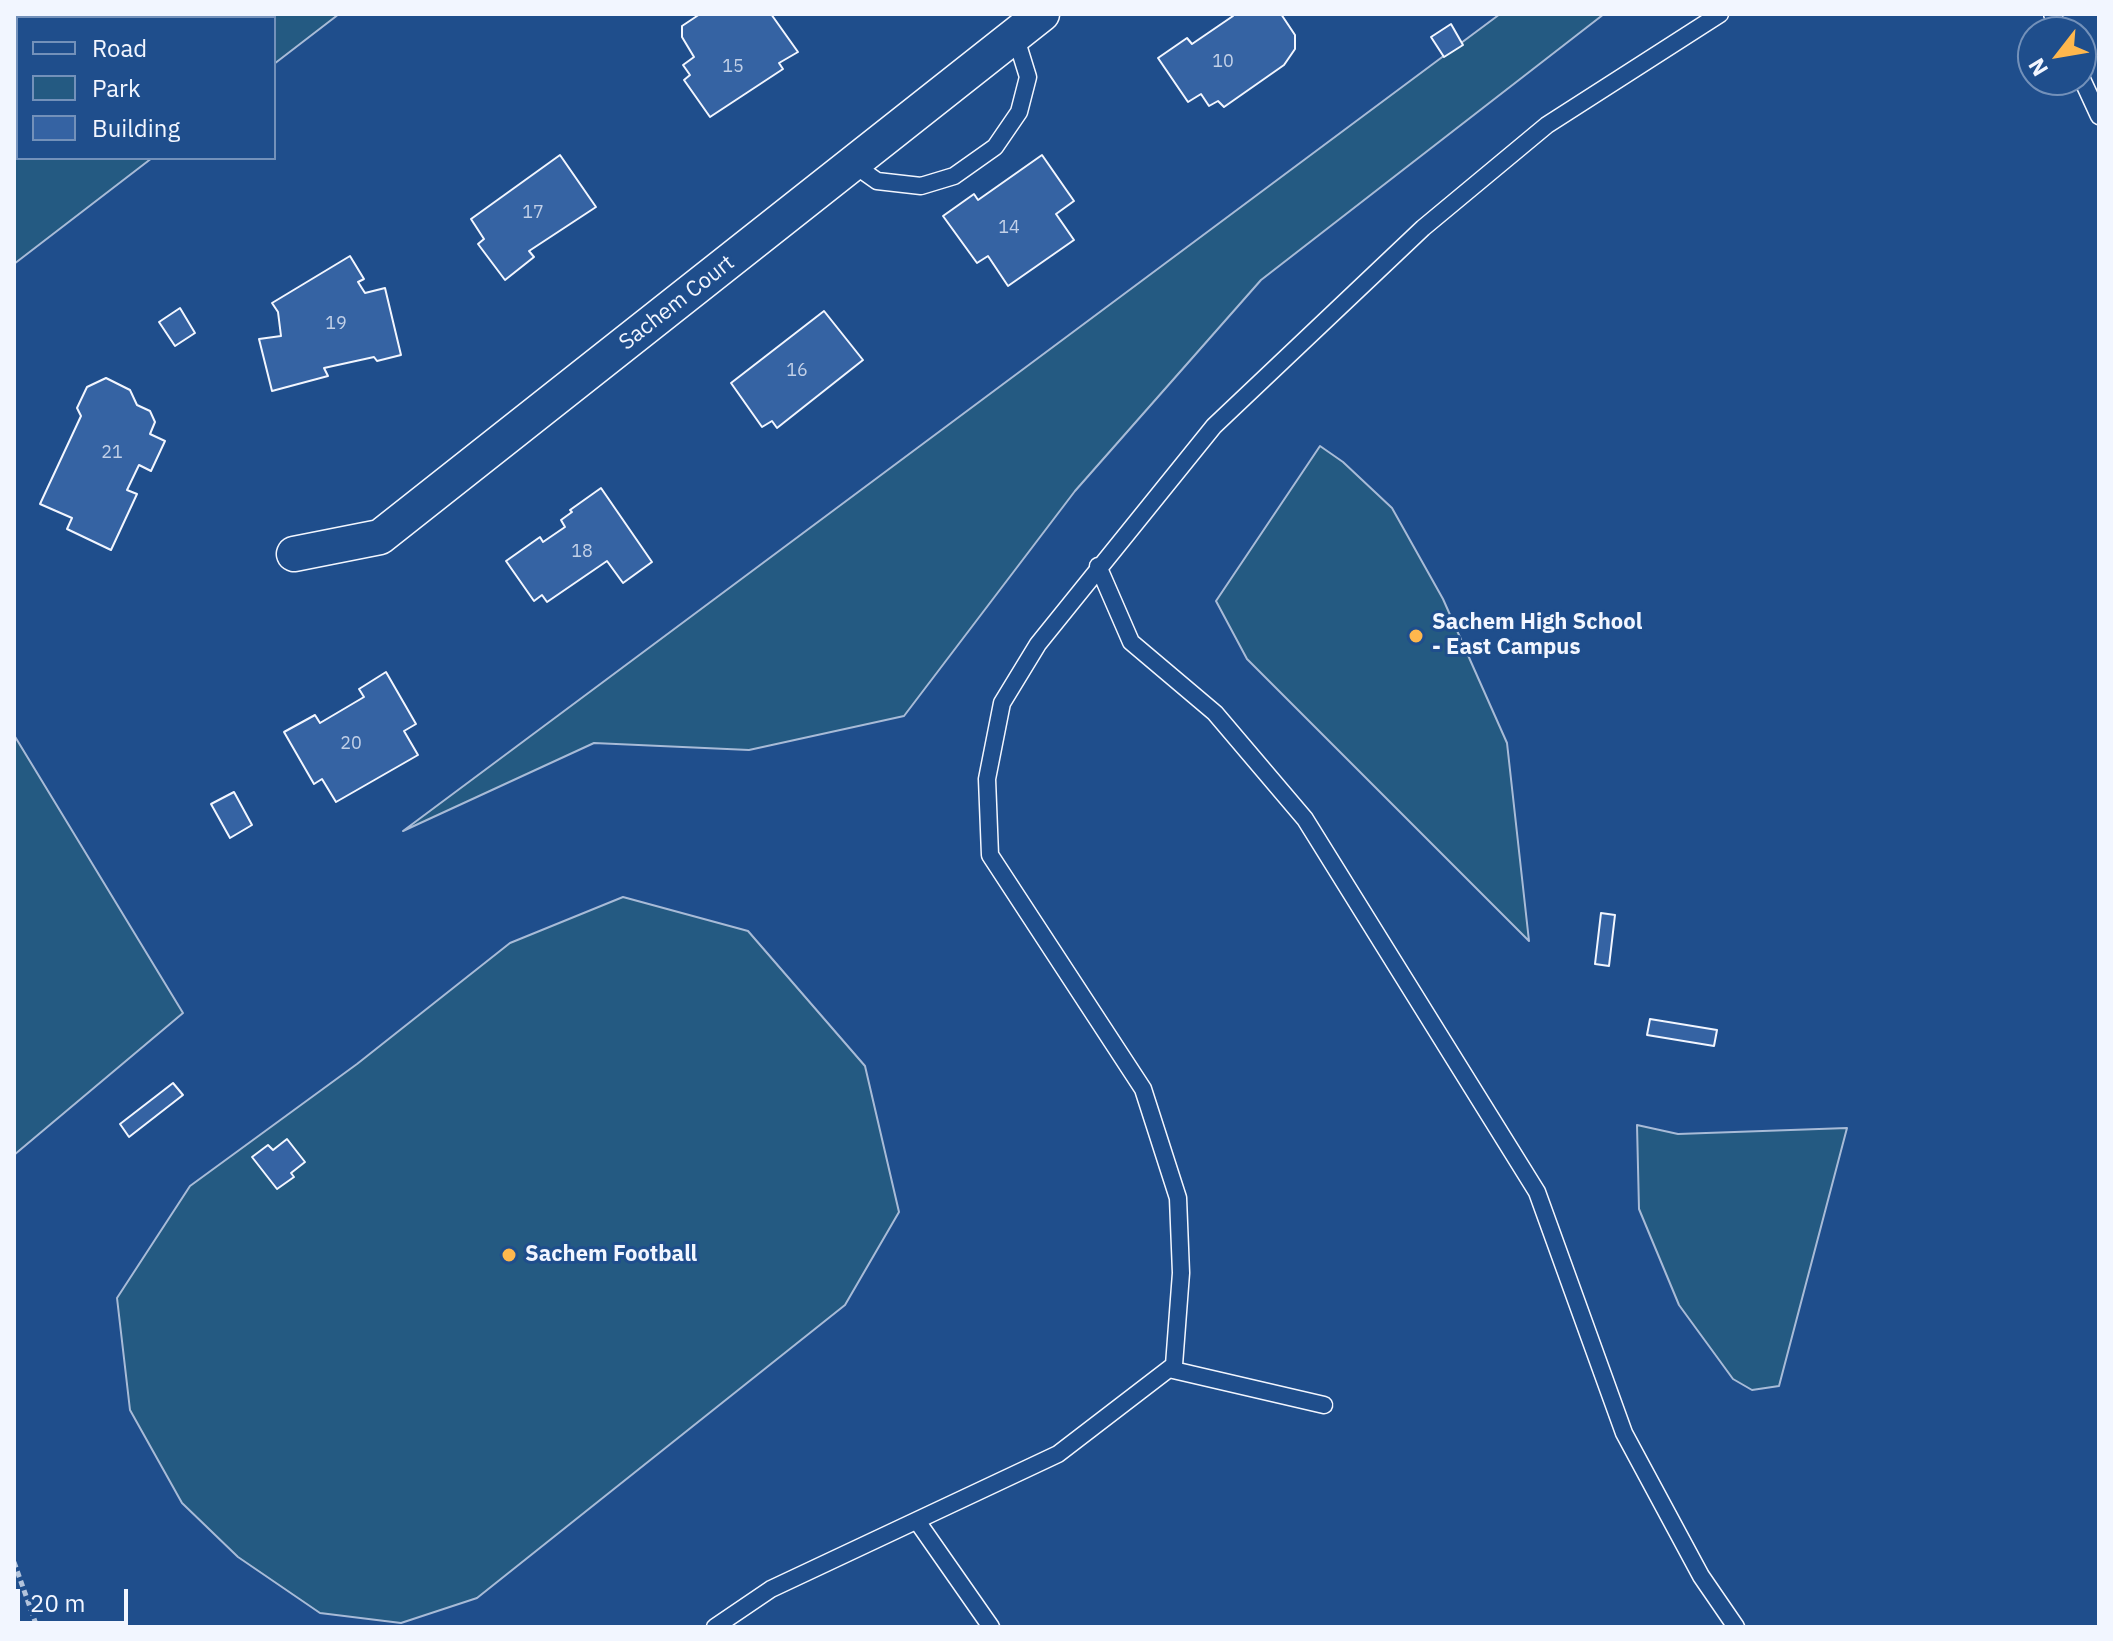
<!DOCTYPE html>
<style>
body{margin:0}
#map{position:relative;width:2113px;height:1641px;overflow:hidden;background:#1f4e8c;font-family:"IBM Plex Sans",sans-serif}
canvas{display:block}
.frame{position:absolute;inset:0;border:16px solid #f2f6ff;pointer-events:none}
.legend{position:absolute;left:16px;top:16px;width:260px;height:144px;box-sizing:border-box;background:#1f4e8c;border:2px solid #7391ba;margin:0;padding:10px 14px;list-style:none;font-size:24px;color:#f2f6ff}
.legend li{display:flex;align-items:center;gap:16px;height:40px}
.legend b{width:40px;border:2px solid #7391ba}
.north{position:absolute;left:2017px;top:16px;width:80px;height:80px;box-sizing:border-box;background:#1f4e8c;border:2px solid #7391ba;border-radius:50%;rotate:239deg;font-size:22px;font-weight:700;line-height:32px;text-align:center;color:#f2f6ff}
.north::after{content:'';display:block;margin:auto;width:28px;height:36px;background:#ffb74d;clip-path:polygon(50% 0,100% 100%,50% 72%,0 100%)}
.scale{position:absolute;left:16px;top:1589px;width:112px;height:36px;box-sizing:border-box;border:4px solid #f2f6ff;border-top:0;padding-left:10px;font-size:24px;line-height:28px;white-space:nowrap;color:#f2f6ff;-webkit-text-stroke:6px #1f4e8c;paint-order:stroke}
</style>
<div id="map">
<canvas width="2113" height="1641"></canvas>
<div class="frame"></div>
<ul class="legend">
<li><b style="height:10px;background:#1f4e8c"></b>Road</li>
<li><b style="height:22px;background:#245a82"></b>Park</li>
<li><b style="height:22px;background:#3563a3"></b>Building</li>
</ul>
<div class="north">N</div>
<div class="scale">20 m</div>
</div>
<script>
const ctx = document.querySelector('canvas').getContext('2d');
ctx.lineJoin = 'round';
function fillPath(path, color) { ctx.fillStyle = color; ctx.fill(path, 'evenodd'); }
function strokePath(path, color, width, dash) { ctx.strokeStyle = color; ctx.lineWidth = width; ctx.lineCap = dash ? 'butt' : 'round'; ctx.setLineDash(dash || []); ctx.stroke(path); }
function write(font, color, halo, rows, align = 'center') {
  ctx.font = font + ' "IBM Plex Sans",sans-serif'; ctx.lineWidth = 6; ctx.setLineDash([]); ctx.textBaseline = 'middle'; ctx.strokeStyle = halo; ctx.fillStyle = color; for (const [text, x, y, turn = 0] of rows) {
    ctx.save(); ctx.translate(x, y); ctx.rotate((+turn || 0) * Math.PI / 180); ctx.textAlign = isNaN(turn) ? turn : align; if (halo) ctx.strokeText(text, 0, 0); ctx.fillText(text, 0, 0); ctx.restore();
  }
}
const green = new Path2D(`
 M14 14H339L274 64V18H18V158H152L14 264Z
 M1500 14H1604L1261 280 1075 491 904 716 749 750 594 743 403 831Z
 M1320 446 1343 462 1392 508 1443 599 1507 743 1529 941 1247 659 1216 601Z
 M14 735 183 1013 14 1155Z
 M623 897 748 931 865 1066 899 1212 845 1305 477 1598 401 1623 320 1613 238 1557 182 1503 130 1410 117 1298 190 1186 357 1064 510 943Z
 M1637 1125 1678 1134 1847 1128 1779 1386 1752 1390 1733 1379 1679 1305 1639 1209Z`);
const building = new Path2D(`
 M700 14H771L798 52 779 63 783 69 710 117 684 80 690 75 683 65 694 57 682 37V26Z
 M1232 14H1281L1295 35V49L1284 65 1224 107 1218 101 1209 106 1201 94 1188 102 1158 58 1187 38 1192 44 1233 16Z
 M1451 24 1463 45 1444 57 1431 37Z
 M560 155 596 207 529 251 534 257 505 280 478 244 484 239 471 219Z
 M1042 155 1074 201 1056 214 1074 240 1008 286 988 256 977 263 943 216 974 194 978 200Z
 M350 256 364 279 358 282 365 293 385 288 401 355 377 361 374 357 324 368 328 376 272 391 259 339 281 336 278 312 272 303Z
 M180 308 195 333 175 346 159 322Z
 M824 311 863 360 777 428 772 421 762 427 731 383Z
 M106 378 130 390 137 405 150 411 155 422 150 434 165 441 151 471 139 465 127 490 137 494 111 550 67 529 72 518 40 504 81 416 77 408 87 387Z
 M601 488 652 562 623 583 607 561 547 602 542 595 534 601 506 561 540 537 543 542 565 527 561 520 572 512 570 510Z
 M386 672 416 724 404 731 418 755 336 802 322 779 314 784 284 732 315 715 320 723 364 697 359 689Z
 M234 792 252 825 230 838 211 804Z
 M1601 913 1615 915 1609 966 1595 964Z
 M1650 1019 1717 1030 1714 1046 1647 1035Z
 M173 1083 183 1095 129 1137 120 1124Z
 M287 1139 305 1162 291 1173 294 1177 277 1189 252 1157 268 1145 273 1150Z`);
const path = new Path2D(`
 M14 1562 37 1627`);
const service = new Path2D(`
 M2052 14 2060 32
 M2081 77 2099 116
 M853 164 877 181 921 186 954 176 995 147 1019 112 1028 77 1015 35
 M1098 566 1131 642 1215 713 1305 819 1537 1192 1624 1433 1701 1576 1736 1627
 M1169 1369 1324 1405
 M917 1521 991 1627
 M715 1627 771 1589 1058 1454 1174 1365 1181 1273 1178 1198 1143 1089 990 855 987 779 1002 703 1038 644 1214 426 1423 228 1547 125 1720 14`);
const minor = new Path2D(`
 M294 554 380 537 1042 14`);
const markers = [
 [1416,636,8,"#ffb74d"],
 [509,1255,8,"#ffb74d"]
];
const numberNames = [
 ["10",1223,62],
 ["15",733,67],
 ["17",533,213],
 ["14",1009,228],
 ["19",336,324],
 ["16",797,371],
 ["21",112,453],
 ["18",582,552],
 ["20",351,744]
];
const streetNames = [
 ["Sachem Court",677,303,-38]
];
const poiNames = [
 ["Sachem High School",1432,623],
 ["- East Campus",1432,648],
 ["Sachem Football",525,1255]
];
fillPath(green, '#245a82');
strokePath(green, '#a8bbd7', 2);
fillPath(building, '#3563a3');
strokePath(building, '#f2f6ff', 2);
strokePath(service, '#f2f6ff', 19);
strokePath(minor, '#f2f6ff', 37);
strokePath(path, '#b3c4dc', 5, [6, 4]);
strokePath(service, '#1f4e8c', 16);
strokePath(minor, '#1f4e8c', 34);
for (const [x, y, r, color] of markers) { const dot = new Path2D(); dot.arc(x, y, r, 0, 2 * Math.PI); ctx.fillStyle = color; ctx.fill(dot); strokePath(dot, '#1f4e8c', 3); }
write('18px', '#c3d1e8', null, numberNames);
write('22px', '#f2f6ff', '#1f4e8c', streetNames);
write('bold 22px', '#f2f6ff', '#1f4e8c', poiNames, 'left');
</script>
